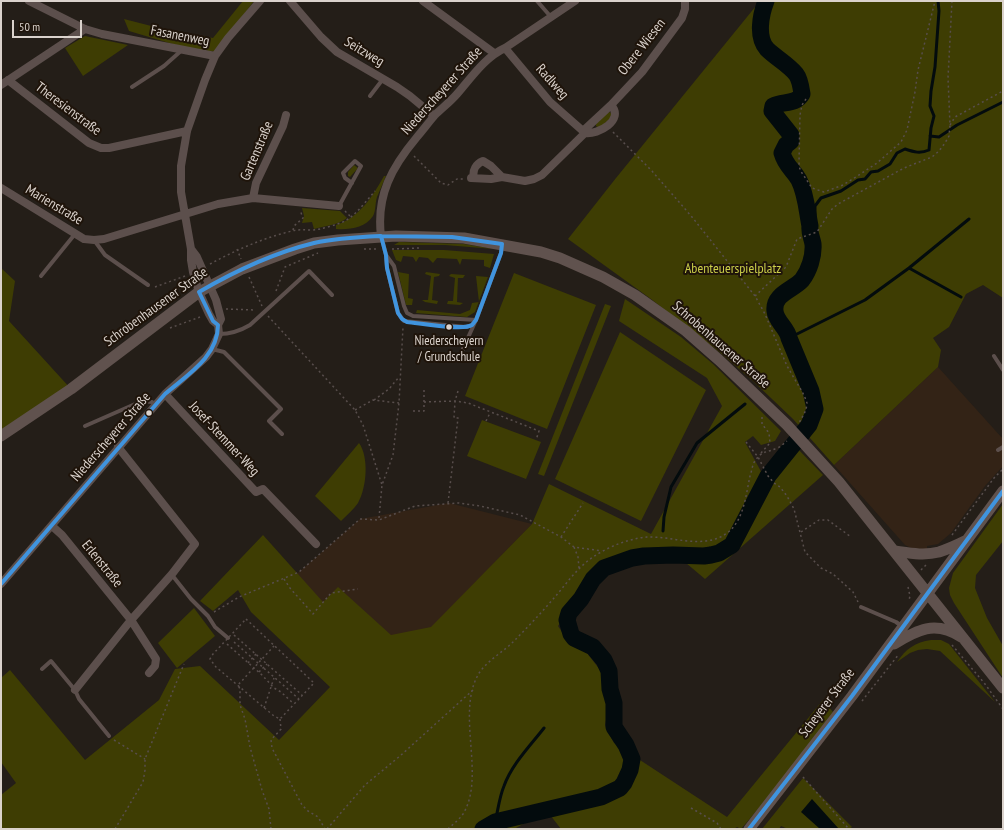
<!DOCTYPE html>
<meta charset="utf-8">
<style>
body{margin:0}
#map{position:relative;width:1004px;height:830px;overflow:hidden;background:#241e18;font-family:"PT Sans Narrow",sans-serif}
canvas{display:block}
.frame{position:absolute;inset:0;border:2px solid #dad2cc;pointer-events:none}
.scale{position:absolute;left:12px;top:20px;width:70px;height:18px;box-sizing:border-box;border:2px solid #dad2cc;border-top:0;padding-left:5px;font-size:12px;line-height:14px;white-space:nowrap;color:#dad2cc;-webkit-text-stroke:3px #1f140a;paint-order:stroke}
</style>
<div id="map">
<canvas width="1004" height="830"></canvas>
<div class="frame"></div>
<div class="scale">50 m</div>
</div>
<script>
const ctx = document.querySelector('canvas').getContext('2d');
ctx.lineJoin = 'round';
function fillPath(path, color) { ctx.fillStyle = color; ctx.fill(path, 'evenodd'); }
function strokePath(path, color, width, dash) { ctx.strokeStyle = color; ctx.lineWidth = width; ctx.lineCap = dash ? 'butt' : 'round'; ctx.setLineDash(dash || []); ctx.stroke(path); }
function write(font, color, halo, rows, align = 'center') {
  ctx.font = font + ' "PT Sans Narrow",sans-serif'; ctx.lineWidth = 4; ctx.setLineDash([]); ctx.textBaseline = 'middle'; ctx.strokeStyle = halo; ctx.fillStyle = color; for (const [text, x, y, turn = 0] of rows) {
    ctx.save(); ctx.translate(x, y); ctx.rotate((+turn || 0) * Math.PI / 180); ctx.textAlign = isNaN(turn) ? turn : align; if (halo) ctx.strokeText(text, 0, 0); ctx.fillText(text, 0, 0); ctx.restore();
  }
}
const built = new Path2D(`
 M938 367 1003 439V466L985 486 951 533 938 544 927 546V550L911 548 905 545 834 465Z
 M449 503 532 524 431 628 321 672 246 598 299 572 360 519Z`);
const green = new Path2D(`
 M243 1H254L216 52 186 48 129 31 124 19 163 29 213 38Z
 M760 1H1003V298L983 285 966 294 949 327 933 338 941 350 938 367 834 465 793 419 752 380 717 350 651 299 568 239 616 178Z
 M85 36 128 45 83 76 65 48Z
 M610 112 612 115 611 118 599 128 596 126V124L607 113Z
 M354 165 358 168 350 177 348 176V172Z
 M384 176H386C383 183 380 190 377 197 375 203 376 211 373 216 365 228 349 230 336 229V225C359 218 373 196 384 176Z
 M302 208 340 211 347 218C339 225 324 226 314 229L312 222 302 223 304 216Z
 M399 242 464 244 494 249 445 245H394Z
 M392 250H444L494 254 490 268 484 266V260L462 259 460 265 457 259 437 258 433 263 428 258 419 257 416 262 413 257 403 256 401 262 396 260Z
 M1 268 15 281 9 321 71 389 1 436Z
 M398 272 409 274 408 298 413 299 412 305H406Z
 M426 272 440 274 439 276 434 277 432 300 438 301 437 304 425 302 422 300H428L431 276 425 274Z
 M514 273 596 305 547 429 465 396Z
 M451 274 465 275 463 278H458L457 302 463 303 460 305 447 304 448 301H453L455 278 449 276Z
 M476 276 488 277 475 312 467 317 416 313 417 310 460 314 470 310 472 303 479 302Z
 M625 299 681 337 713 364 781 431 775 441 761 445 753 436 745 442 764 477 732 542 719 551 708 554 649 552 622 556 608 560 599 565 607 574 593 579 586 589 569 606 566 610 565 617 558 626 564 635 587 653 600 670 603 675V692L609 706 605 725 614 743 727 817 823 700 833 712 788 774 741 829 737 827 734 829H561L547 811 514 829H1V795L16 783 1 762V678L10 670 85 760 159 700 175 669 200 666 279 740 330 687 251 612 238 590 213 611 200 601 263 535 323 602 338 587 391 635 431 627 532 524 549 484 651 534 722 406 707 378 619 321Z
 M605 304 611 306 544 476 538 474Z
 M620 332 706 390 641 521 555 479Z
 M482 420 541 442 526 479 467 456Z
 M359 443C369 457 367 487 358 503 354 509 347 515 341 521L315 496Z
 M797 448 823 475 705 579 686 563 666 562 668 560C698 560 726 563 743 532 749 521 753 508 760 497 770 479 784 464 797 448Z
 M1003 504V541L976 575 975 588 987 618 1003 646V678L954 603 950 595 949 588 953 573Z
 M194 608 215 636 177 668 158 643Z
 M931 640H941L949 644 995 702 940 651 927 649 918 650 910 653 897 662C906 649 915 642 931 640Z
 M803 778 852 827 849 829H788L781 826 779 829H762Z`);
const water = new Path2D(`
 M812 799 839 829H820L801 812Z`);
const stream = new Path2D(`
 M930 136 939 137 957 125 1003 102
 M810 226 815 218V206L821 198 841 191 858 180 865 179 871 172 878 171 890 164 897 153 905 149C914 152 920 154 929 150L931 128 934 116 930 106 931 91 935 67 939 11 938 1
 M909 268 961 297
 M789 338 865 300 909 268 969 219
 M663 531 664 517 671 487 697 443 745 404
 M495 822C498 811 499 798 504 786 512 764 530 746 544 728`);
const river = new Path2D(`
 M483 829 495 822 601 797 620 788 624 783 630 770 632 759 626 745 614 727V703L610 689 609 671 604 660 593 647 574 638 571 634 567 620 569 613 581 599 593 579 604 568 632 558 644 556 673 555 704 556 711 555 719 553 732 545 768 476 809 425 815 409 811 391 789 338C787 327 776 322 775 311 773 294 793 290 802 280 809 271 814 256 813 244 812 238 809 233 810 226 807 211 806 194 799 180 793 169 786 167 782 153L786 145 791 141V135L772 111 773 106C783 101 796 105 802 94 801 87 800 79 796 74 788 64 776 58 767 49 756 37 761 14 766 1`);
const path = new Path2D(`
 M806 99 802 105 800 115 799 163 800 170 812 188 824 192 843 185 859 175 877 163 901 142 907 130 915 92 918 70 935 1
 M950 125 955 117 1003 91
 M613 132 652 171 692 217 755 296 765 314 787 366 804 395 807 403 806 410 799 423
 M414 156 441 183 448 185 457 179H463
 M345 211 351 217
 M293 230 294 226 303 218 300 210
 M237 249 241 259
 M364 249H378
 M392 249 420 248
 M210 264C236 250 263 238 292 231 299 229 305 230 313 230 319 230 339 224 345 221 357 214 366 201 375 191
 M249 277 262 306
 M155 287 185 276
 M276 291 285 267 318 253
 M755 296 786 267 797 239 817 232 832 209 838 204 904 168 932 157 939 151 945 143 949 136 950 125 948 78 952 1
 M226 309 256 310
 M268 316 355 410 363 425 382 485
 M170 328 200 317
 M374 400 389 389 399 377
 M424 402 455 401 468 403 539 431 536 440
 M355 410 373 400 399 403
 M413 411H424V388
 M486 421 490 413
 M746 442 758 457 768 476 774 483 780 487 787 496 794 509 805 552 821 568 833 574 853 592 858 602
 M761 453 770 443 769 433 762 424V414
 M448 503 458 418H454L455 401 458 391
 M379 518 382 485 393 455 399 403 403 327
 M801 532 819 520H828L851 537
 M952 535 994 478 1003 469
 M561 537 583 503
 M574 547 578 557 579 568
 M921 570 927 564
 M284 579 290 588 313 614 331 593 358 589
 M908 587 910 596 909 600
 M214 612 239 597 299 572 360 519 379 520 415 506 459 503 480 506 520 515 561 537 574 547 602 551
 M246 619 314 683 280 719 274 716 216 667 210 659 213 654Z
 M234 635 302 695
 M234 642 299 699
 M227 644 262 675 274 688 281 692 294 704
 M952 645 985 684 1003 709
 M248 663 256 654
 M259 672 267 664
 M862 701 899 654
 M264 708 274 678
 M280 719 281 729 271 740 272 748 302 805 308 811 318 817 325 829
 M114 740 145 759
 M803 777 849 829
 M691 808 717 823 721 829
 M115 829 143 782 145 770V759L184 664
 M271 829 269 809 262 790 250 747 245 719 240 705V689L238 685 274 646
 M327 829 365 785 400 756 473 690
 M448 829C453 824 459 820 463 814 486 777 456 714 478 675 486 661 502 653 513 642 527 628 541 613 554 598 562 589 569 579 578 570 594 552 624 539 647 537 673 536 704 550 727 533 744 521 746 494 750 476 752 471 752 465 755 461 762 450 767 453 777 448 781 447 784 443 787 441`);
const lane = new Path2D(`
 M537 1 551 17
 M132 87 164 66 182 50
 M370 96 383 79
 M339 206 361 166 355 161 343 173 345 178 352 183
 M382 239 386 255 394 266 404 306 407 313 413 316 476 320
 M94 240 105 255 148 285
 M386 256 387 268 398 313 404 321 466 327 472 325 476 320
 M41 276 75 234
 M219 334C231 334 240 331 250 325L309 271 332 295
 M212 349 224 352 281 409 269 421 282 434
 M462 351 476 320 501 253 502 246
 M994 356 1003 370
 M85 426 142 401 152 402 155 405
 M998 450 1003 447
 M172 575 191 599 208 616 215 627 228 638
 M861 607 896 622 903 627
 M42 669 51 661 75 690 79 699 109 736`);
const street = new Path2D(`
 M29 1 85 29 102 34 215 56
 M290 1 321 37 337 52 397 87 410 96 434 116
 M423 1 494 53
 M505 48 550 102 583 131
 M8 80 89 143 101 148H109L187 131
 M1 85 85 29
 M611 105 642 72 682 18 685 9V1
 M471 178 491 179 502 177 525 181 534 179 542 175 585 133C598 135 625 120 611 105L583 131 585 133
 M474 178C472 170 476 164 483 161L491 166 502 177
 M1 188 84 239 94 240 104 239 218 204 253 198 339 206
 M253 198 256 183 283 126 286 115
 M381 236C376 195 392 167 417 137 423 130 429 122 435 115 442 108 450 102 457 94 471 78 485 57 505 48L575 1
 M218 325 213 321 209 314 199 292 193 272 191 260V249L181 192V166L187 131 205 80 215 56 228 38 260 1
 M165 394 256 492 263 489 316 544
 M118 447 195 544 172 574 131 620 156 659 155 666 149 673
 M52 526 62 535 131 620 75 690
 M1 584 165 394 206 357 212 349 219 334 218 325 221 319 216 300 197 257 191 249`);
const secondary = new Path2D(`
 M1 436 71 389 199 292 242 269 295 249 314 243 338 240 396 236 464 238 541 252 560 258 603 277 635 295 686 331 719 360 787 425 839 482 1003 688
 M894 551C909 553 924 556 939 552 948 549 957 545 965 541
 M894 644C917 630 935 620 961 637
 M749 829 852 696 1003 491`);
const bus1 = new Path2D(`
 M381 236 452 237 502 244 501 253 476 320C475 321 473 324 472 325 463 331 419 323 407 322L402 319 398 313 387 268 386 255Z
 M1 584 165 394C187 375 218 357 218 325L213 321 199 292C235 271 273 253 314 243 336 238 359 237 381 236
 M749 829 852 696 1003 491`);
const markers = [
 [449,327,3.5,"#dad2cc"],
 [149,413,3.5,"#dad2cc"]
];
const busNames = [
 ["Niederscheyern",449,341],
 ["/ Grundschule",449,357]
];
const streetNames = [
 ["Fasanenweg",180,36,11],
 ["Obere Wiesen",642,47,-52],
 ["Seitzweg",364,52,31],
 ["Radlweg",552,82,48],
 ["Niederscheyerer Straße",442,91,-48],
 ["Theresienstraße",68,109,37],
 ["Gartenstraße",257,151,-67],
 ["Marienstraße",54,205,31],
 ["Schrobenhausener Straße",156,307,-36],
 ["Schrobenhausener Straße",721,345,41],
 ["Niederscheyerer Straße",111,437,-49],
 ["Josef-Stemmer-Weg",224,439,47],
 ["Erlenstraße",102,564,51],
 ["Scheyerer Straße",827,703,-53]
];
const parkNames = [
 ["Abenteuerspielplatz",733,269]
];
fillPath(built, '#332316');
fillPath(green, '#3e3d03');
fillPath(water, '#030b0d');
strokePath(stream, '#030b0d', 3);
strokePath(river, '#030b0d', 17);
strokePath(path, '#584e4c', 1.5, [2, 3]);
strokePath(lane, '#5c4f4c', 4);
strokePath(street, '#5c4f4c', 8);
strokePath(secondary, '#60524e', 11);
strokePath(bus1, '#4094de', 4);
for (const [x, y, r, color] of markers) { const dot = new Path2D(); dot.arc(x, y, r, 0, 2 * Math.PI); ctx.fillStyle = color; ctx.fill(dot); strokePath(dot, '#1f140a', 1.5); }
write('13px', '#dad2cc', '#1f140a', busNames);
write('14px', '#dad2cc', '#1f140a', streetNames);
write('14px', '#cbce49', '#1f140a', parkNames);
</script>
